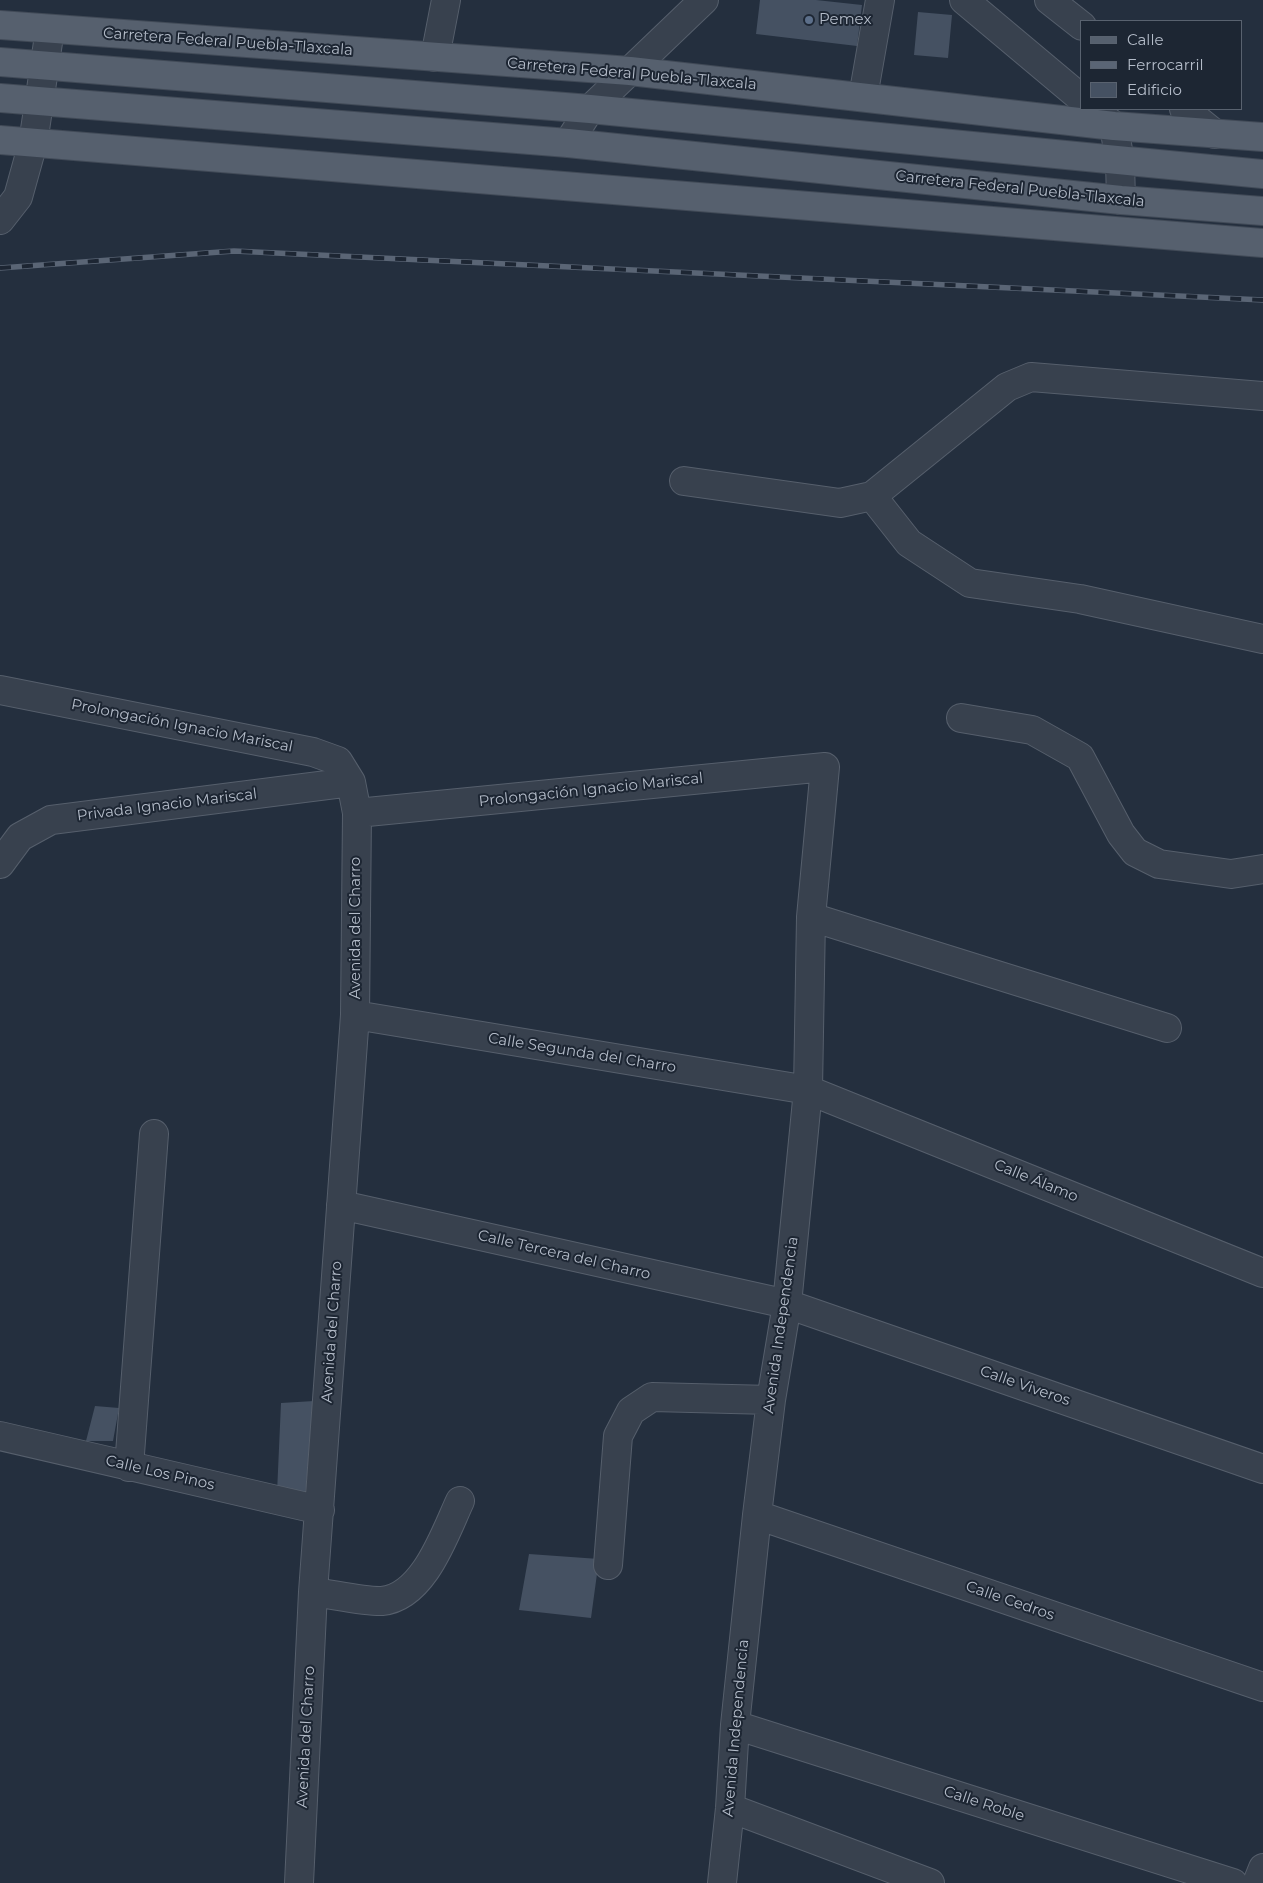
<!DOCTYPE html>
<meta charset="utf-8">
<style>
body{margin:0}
#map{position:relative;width:1263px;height:1883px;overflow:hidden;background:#242f3e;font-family:Montserrat,sans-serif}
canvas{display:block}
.legend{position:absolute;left:1080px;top:20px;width:162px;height:90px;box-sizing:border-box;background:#1d2633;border:1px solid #59626f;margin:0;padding:6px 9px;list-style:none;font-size:15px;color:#b4bcc9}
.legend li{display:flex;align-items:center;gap:10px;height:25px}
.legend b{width:25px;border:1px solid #59626f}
</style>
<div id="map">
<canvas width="1263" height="1883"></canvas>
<ul class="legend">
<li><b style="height:6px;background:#56606e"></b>Calle</li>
<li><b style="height:6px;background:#5a6575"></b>Ferrocarril</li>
<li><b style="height:14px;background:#455162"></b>Edificio</li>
</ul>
</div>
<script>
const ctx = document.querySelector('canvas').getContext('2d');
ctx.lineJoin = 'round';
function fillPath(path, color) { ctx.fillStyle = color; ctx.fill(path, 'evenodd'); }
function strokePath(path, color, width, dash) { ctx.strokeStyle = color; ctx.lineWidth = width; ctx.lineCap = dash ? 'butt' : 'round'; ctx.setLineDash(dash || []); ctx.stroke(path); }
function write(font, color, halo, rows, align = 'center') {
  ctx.font = font + ' Montserrat,sans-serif'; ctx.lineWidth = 4; ctx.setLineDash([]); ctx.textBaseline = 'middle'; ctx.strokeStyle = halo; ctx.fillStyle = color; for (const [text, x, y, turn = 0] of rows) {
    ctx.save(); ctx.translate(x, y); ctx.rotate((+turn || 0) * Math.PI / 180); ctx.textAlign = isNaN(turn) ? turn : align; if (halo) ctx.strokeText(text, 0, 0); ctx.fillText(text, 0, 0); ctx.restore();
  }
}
const building = new Path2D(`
 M760 0H816L862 5 857 46 756 34Z
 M918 12 952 15 948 58 914 55Z
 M314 1401 305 1497 277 1493 281 1403Z
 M95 1406 119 1408 113 1441H86Z
 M529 1554 599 1559 591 1618 519 1610Z`);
const minor = new Path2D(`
 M964 0 1082 99
 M1049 0 1082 26
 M435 57 446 0
 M863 97 880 0
 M1184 109 1215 134
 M1097 112 1114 126 1120 162 1121 200
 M568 143 590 109 704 0
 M0 220 18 197 33 143 50 29
 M684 481 840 503 872 496 1007 387 1031 377 1263 396
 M872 496 909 543 970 583 1080 599 1263 639
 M0 690 313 752 338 761 351 782 357 813 355 1015 313 1592 299 1883
 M961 718 1032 730 1080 757 1121 834 1135 852 1159 864 1231 874 1263 869
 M357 813 825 767 811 917 808 1090 787 1304 771 1400 757 1515 735 1725 730 1808 722 1883
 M0 864 20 837 51 820 351 782
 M811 917 1167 1028
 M355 1015 808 1090 1263 1273
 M341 1205 787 1304 1263 1469
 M0 1436 320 1510
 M129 1467 154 1134
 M757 1515 1263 1687
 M608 1565 618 1436 631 1411 652 1397 771 1400
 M313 1592C331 1594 366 1602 382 1601 424 1597 445 1533 460 1501
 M735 1725 1233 1883
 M730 1808 930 1883
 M1257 1883 1263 1868`);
const major = new Path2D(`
 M0 25 630 71 1114 126 1263 137
 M0 62 590 109 1263 174
 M0 98 568 143 1121 200 1263 211
 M0 140 1263 243`);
const rail = new Path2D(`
 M0 268 234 251 1263 300`);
const markers = [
 [809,20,5,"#5c6f8a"]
];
const poiNames = [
 ["Pemex",819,20]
];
const streetNames = [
 ["Carretera Federal Puebla-Tlaxcala",228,42,4],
 ["Carretera Federal Puebla-Tlaxcala",632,74,5],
 ["Carretera Federal Puebla-Tlaxcala",1020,189,6],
 ["Prolongación Ignacio Mariscal",182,726,11],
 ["Prolongación Ignacio Mariscal",591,790,-6],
 ["Privada Ignacio Mariscal",167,805,-7],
 ["Avenida del Charro",356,928,-90],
 ["Calle Segunda del Charro",582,1053,9],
 ["Calle Álamo",1036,1181,22],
 ["Calle Tercera del Charro",564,1255,13],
 ["Avenida Independencia",781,1325,-82],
 ["Avenida del Charro",332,1332,-86],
 ["Calle Viveros",1025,1386,19],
 ["Calle Los Pinos",160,1473,13],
 ["Calle Cedros",1010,1601,19],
 ["Avenida Independencia",736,1728,-85],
 ["Avenida del Charro",306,1737,-87],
 ["Calle Roble",984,1804,18]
];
fillPath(building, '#455162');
strokePath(minor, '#565f6c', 30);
strokePath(major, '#414a57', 30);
strokePath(minor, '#38414e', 28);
strokePath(major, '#56606e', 28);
strokePath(rail, '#5a6575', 5.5);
strokePath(rail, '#1d2633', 4, [11]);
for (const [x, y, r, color] of markers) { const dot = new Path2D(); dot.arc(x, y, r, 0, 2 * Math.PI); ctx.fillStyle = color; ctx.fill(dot); strokePath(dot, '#1d2633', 2); }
write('15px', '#b4bcc9', '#1d2633', poiNames, 'left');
write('15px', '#b4bcc9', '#1d2633', streetNames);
</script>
